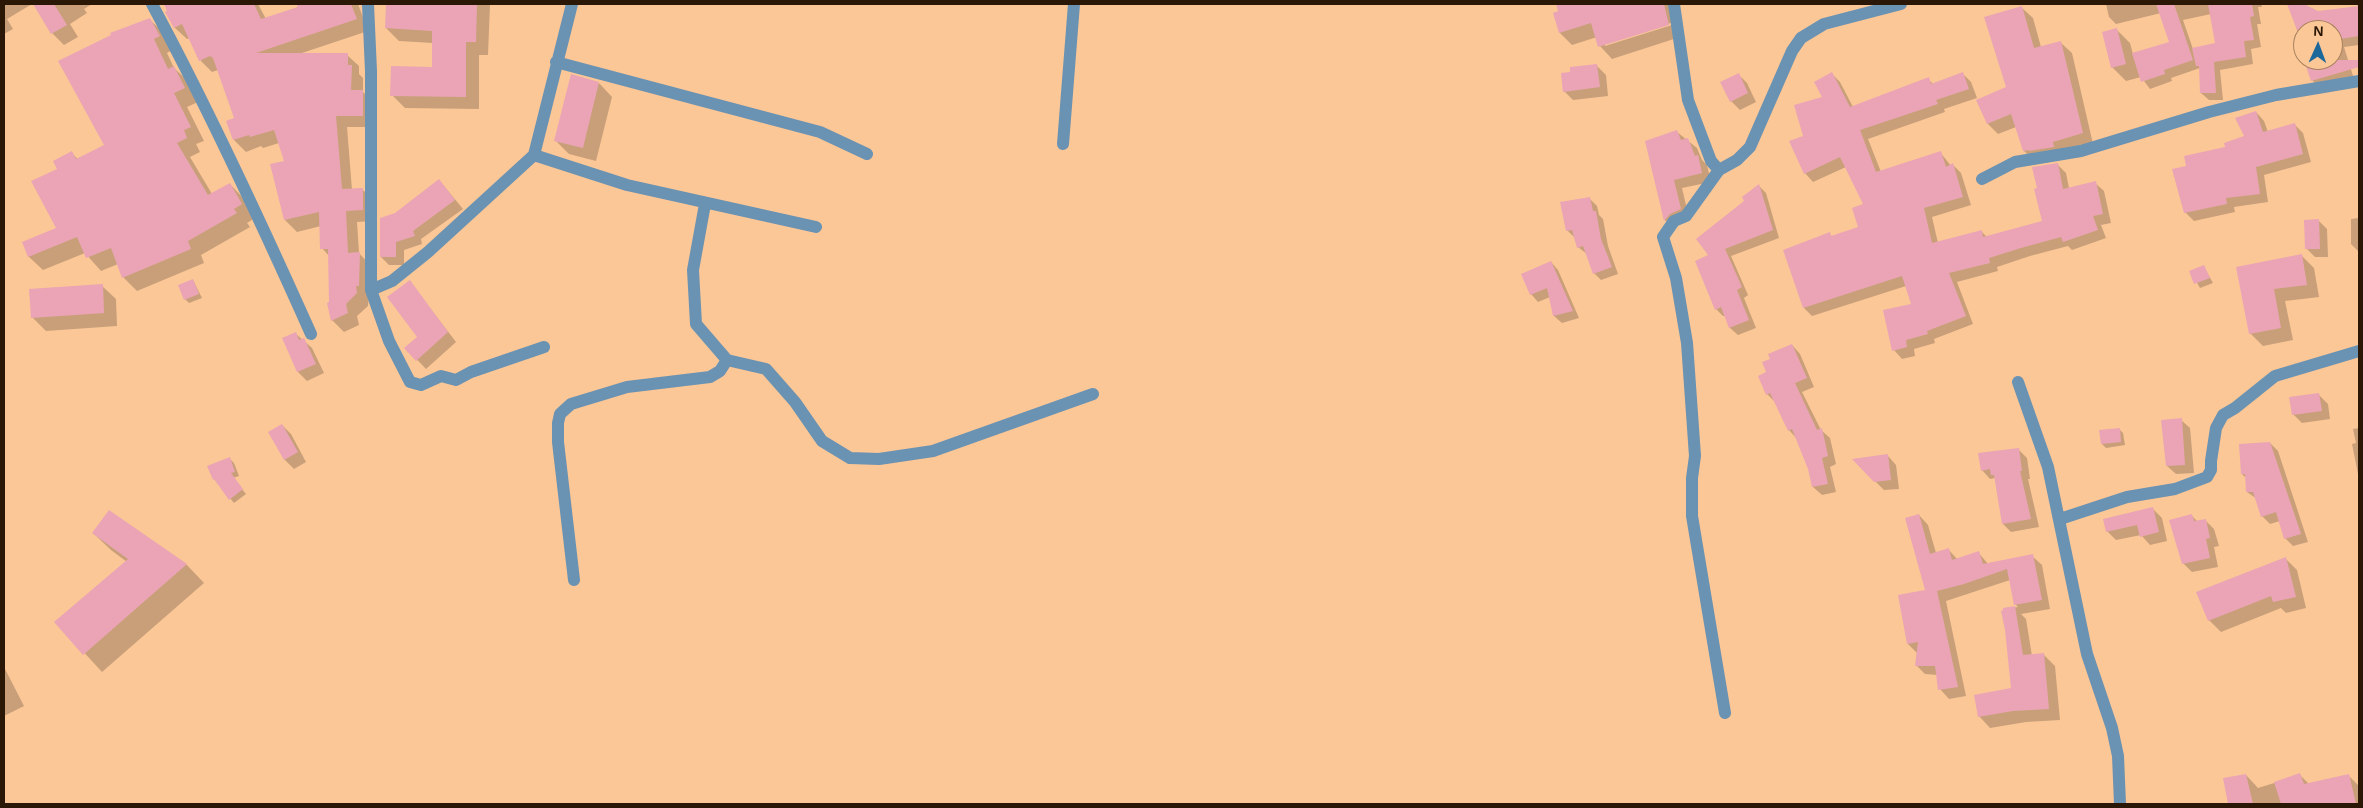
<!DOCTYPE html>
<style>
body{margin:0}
#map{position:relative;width:2363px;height:808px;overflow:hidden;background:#fbc797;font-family:Helvetica,sans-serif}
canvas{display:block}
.frame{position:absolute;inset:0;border:5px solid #2a1705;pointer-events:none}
.north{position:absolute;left:2293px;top:20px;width:50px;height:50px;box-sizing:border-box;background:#fbc797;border:1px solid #a7815d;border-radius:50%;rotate:2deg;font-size:14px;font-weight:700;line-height:20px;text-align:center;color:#2a1705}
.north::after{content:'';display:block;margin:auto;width:18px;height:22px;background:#1d689b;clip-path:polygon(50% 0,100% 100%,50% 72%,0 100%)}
</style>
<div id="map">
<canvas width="2363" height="808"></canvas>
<div class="frame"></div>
<div class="north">N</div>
</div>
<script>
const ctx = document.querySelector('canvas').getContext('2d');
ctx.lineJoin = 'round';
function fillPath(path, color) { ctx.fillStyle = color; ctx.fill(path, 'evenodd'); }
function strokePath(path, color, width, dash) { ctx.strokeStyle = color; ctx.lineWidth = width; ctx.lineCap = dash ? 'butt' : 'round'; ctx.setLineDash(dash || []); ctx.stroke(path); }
const shadow = new Path2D(`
 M4 4H32L7 19 13 29 4 34Z
 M35 4H92L84 9 87 13 70 24 78 37 64 45 52 33Z
 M165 4H258L266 19 306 4H358L368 31 299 54 347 55 359 66V74L363 78V92L374 103V127H347L352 190 362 189 374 201V221L357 222 359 253 371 266 368 306 357 316 359 325 344 332 332 320 328 304 330 303 329 256 322 248 321 226 297 232 285 220V162L279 143 263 148 261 146 246 152 234 140 228 122 235 119 218 70 212 72 201 61 190 38 187 39 175 28 167 12 169 11Z
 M389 4H490L488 55H479V109L405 108 392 95 433 68V43L399 41 386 28Z
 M1557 4H1671L1680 37 1612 59 1600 46 1597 37 1572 45 1560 33 1554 14 1560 12ZM1674 22 1675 24 1605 46V44Z
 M2106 4H2261L2262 7H2258L2261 24H2257L2261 47 2251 49 2253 64 2220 70 2223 100H2209L2201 93 2200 68 2171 78 2172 81 2150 89 2141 77 2126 81 2112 67 2117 30 2130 43 2133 54 2170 43 2161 13 2116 24 2109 17ZM2211 14 2216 44 2193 49 2183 20Z
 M2297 4 2318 13 2359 7 2356 4H2359V45L2344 47 2354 79 2321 89 2312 80 2306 60H2333V30H2303V50L2292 13Z
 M2022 8 2033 18 2041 47 2061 43 2072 53 2093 144 2035 161 2024 151 2016 127 1998 134 1988 124 1978 100 2008 87Z
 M150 20 164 33 172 50 167 53 174 68 188 81 198 102 187 107 204 141 196 144 200 152 190 157 212 194 230 184 243 198 255 218 247 223 250 227 201 255 204 263 137 291 123 277 118 264 101 271 85 253 43 270 29 257 23 243 57 229 59 169 71 153 78 159 106 145Z
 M1597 66 1606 75 1608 96 1573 100 1564 91Z
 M1738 74 1747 83 1756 102 1740 110 1731 101Z
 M1832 74 1840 82 1853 107 1928 79 1933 84 1963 74 1971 82 1977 98 1944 109 1945 112 1868 139 1881 172 1940 152 1951 166 1953 165 1961 173 1971 205 1932 217 1938 243 1981 231 1987 237 2044 222 2057 164 2066 173 2069 188 2095 183 2104 191 2111 223 2101 225 2106 238 2072 250 2068 246 2030 256 1997 267 1998 271 1957 282 1973 324 1934 339 1935 343 1914 349 1915 356 1902 359 1894 350 1913 305 1906 286 1812 316 1804 308 1829 234 1833 237 1860 228 1864 205 1846 167 1813 182 1805 173V137L1824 98Z
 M599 83 612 97 596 161 569 154 556 141Z
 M2256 112 2264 121 2268 132 2294 124 2303 133 2311 162 2264 175 2268 202 2234 207 2235 212 2194 221 2185 212 2188 167 2246 137Z
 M1677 132 1697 148 1702 160 1707 165 1711 182 1682 188 1689 218 1673 229 1665 220 1647 142Z
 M439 180 463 209 421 239 422 244 404 250V265H389L381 257 396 214Z
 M1759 186 1766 193 1779 238 1731 256 1748 295 1744 298 1756 328 1738 335 1730 328 1725 316H1723L1716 309 1710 256 1745 201Z
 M1590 199 1597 206 1599 215 1603 219 1608 246 1618 274 1601 280 1594 273 1587 254 1578 247 1574 237 1567 230Z
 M2359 218V251H2358L2351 244V219Z
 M2318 220 2327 229 2328 257H2315L2306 248Z
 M2302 256 2314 268 2319 297 2285 301 2293 340 2263 346 2250 333 2238 268Z
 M1551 262 1558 270 1579 318 1562 323 1554 316 1550 297 1538 302 1531 294Z
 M2204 267 2213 283 2200 288 2191 272Z
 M193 280 202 298 189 303 185 299Z
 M410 282 456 342 426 369 406 348 418 337Z
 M102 286 116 299 117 326 46 331 32 317Z
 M296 334 312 348 324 373 307 381 298 372 284 339Z
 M1792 345 1800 354 1814 387 1802 392 1821 430 1830 438 1836 464 1830 467 1836 492 1822 495 1813 487 1810 468 1797 439 1789 430 1776 403 1767 394 1768 372 1772 359Z
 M2319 395 2328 404 2330 419 2302 423 2293 414Z
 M2181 420 2190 428 2194 473 2176 474 2167 466Z
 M282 425 291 434 306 462 294 469 285 460 269 432Z
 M2359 428V479L2352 444 2356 443 2353 429Z
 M2119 429 2123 433 2125 445 2106 448 2102 444Z
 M2270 443 2278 451 2308 542 2293 546 2285 538 2280 521 2270 524 2262 516 2257 499 2247 492 2246 478 2242 474Z
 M2018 449 2027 458 2030 479H2028L2039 527 2011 532 2003 524 1995 478 1990 479 1982 470Z
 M1888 456 1896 465 1899 489 1884 490 1875 481Z
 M230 459 234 463 239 476 233 478 246 494 234 503 214 479 209 466Z
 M2153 509 2162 518 2167 541 2150 545 2141 535 2116 540 2107 531Z
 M109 512 187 565 204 583 102 672 56 622 127 562 111 550 93 533Z
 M1919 515 1928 525 1936 553 1948 549 1958 560 1978 552 1988 564 2032 556 2042 565 2050 609 2021 614 2026 619 2032 656 2044 655 2055 666 2060 720 2026 722 1990 728 1979 716 2013 690 2005 609 2018 607 2015 604 2010 580 1946 601 1966 696 1949 699 1940 689 1938 675 1925 674 1916 665 1917 653 1908 644 1927 591Z
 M2192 516 2198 522 2205 520 2214 529 2219 546 2214 547 2218 567 2192 572 2183 563Z
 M2285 558 2297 570 2306 608 2286 613 2281 608 2221 632 2209 620 2198 592Z
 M4 667 24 706 4 716Z
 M2246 775 2258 788 2300 775 2309 784 2348 775 2359 786V804H2230L2224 779Z`);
const building = new Path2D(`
 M33 4H54L67 25 51 34Z
 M164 4H254L261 19 298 7 296 4H351L357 19 256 53H348V65H352L351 90H363V116H336L342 189 363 188V210L346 211 348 253 360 252 359 286H356L357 293 346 304 348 313 331 321 327 303 329 302 328 249H320L319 212 284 220 270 164 284 161 274 130 250 137 249 135 233 140 226 121 234 118 213 58 210 56 199 61 182 24 174 28 165 12 167 11Z
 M386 4 477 5 476 42H466V97L390 96 391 66 432 67V31L385 28Z
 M1556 4H1664L1669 25 1598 47 1591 23 1559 33 1553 13 1558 11Z
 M2156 4H2174L2193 60 2164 70 2165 74 2141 82 2132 53 2169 42Z
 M2208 4H2252L2254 16 2250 17 2254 40 2244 41 2246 57 2214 62 2216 93H2200L2199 66H2196L2192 48 2215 43Z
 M2287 4H2304L2318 11 2359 6V36L2333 40V30H2297Z
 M2022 6 2034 48 2061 41 2083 133 2053 142 2054 147 2029 151V150L2023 151 2011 114 1987 124 1976 100 2006 87 1984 17Z
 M150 18 160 36 154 39 168 69 174 66 185 88 174 93 191 127 184 130 187 138 177 143 208 195 230 183 242 204 234 209 237 213 188 241 191 249 122 278 111 248 86 258 77 237 28 257 22 242 56 228 31 181 57 169 53 161 72 151 76 159 104 145 58 61 111 35 110 33Z
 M2117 28 2126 64 2111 68 2102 32Z
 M2304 60H2359V67L2311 81Z
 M1597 64 1600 87 1563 92 1561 73 1570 72V67Z
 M1832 72 1850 107 1929 77 1931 84 1963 72 1969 89 1936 100 1938 104 1860 130 1876 172 1941 151 1946 167 1953 163 1963 197 1924 208 1932 243 1982 230 1983 237 2042 221 2034 189 2037 188 2032 167 2058 163 2063 189 2096 181 2103 214 2093 216 2098 230 2063 242 2061 237 2021 248 1989 258 1990 263 1949 273 1966 316 1927 331 1928 334 1906 340 1907 347 1892 351 1883 310 1911 304 1902 276 1803 308 1783 250 1830 232 1831 236 1858 227 1852 208 1863 204 1840 157 1804 174 1789 141 1803 136 1794 105 1822 97 1814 82Z
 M1739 73 1748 93 1730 102 1720 82Z
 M571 74 599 82 583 148 554 141Z
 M2256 111 2263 132 2295 123 2303 154 2256 167 2260 194 2226 198 2227 204 2184 213 2172 169 2186 166 2184 156 2225 147 2224 143 2244 136 2235 118Z
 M1677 130 1681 140 1688 138 1695 156 1698 155 1702 173 1674 180 1681 209 1670 214 1664 221 1645 141Z
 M439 179 455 200 413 231 415 236 396 242V257H380V218L395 213Z
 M1759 184 1773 230 1725 249 1742 287 1737 290 1749 320 1729 328 1721 307 1715 310 1695 261 1708 255 1696 239 1744 201 1742 197Z
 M1590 197 1593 211H1596L1601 239 1612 267 1593 274 1583 246 1577 248 1572 230 1566 231 1560 202Z
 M2319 219 2320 249H2305L2304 220Z
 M2302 254 2307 285 2274 289 2281 328 2249 334 2236 267Z
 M1551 261 1573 311 1553 316 1547 288 1530 295 1521 274Z
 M2204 265 2210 278 2194 284 2189 271Z
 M193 279 199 294 184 300 178 285Z
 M410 280 448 332 416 361 404 348 417 337 387 297Z
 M103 284 104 313 31 318 29 289Z
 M296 332 299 340 304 338 305 340 316 364 297 372 282 338Z
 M1792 344 1807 378 1795 383 1817 430 1822 428 1828 456 1822 458 1828 484 1812 487 1808 469 1792 429 1788 431 1770 393 1766 395 1758 376 1766 372 1762 362 1770 359 1768 354Z
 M2319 393 2322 411 2292 415 2289 397Z
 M2182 418 2185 465 2166 466 2161 420Z
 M282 424 298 452 284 460 268 432Z
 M2120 428 2121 442 2101 444 2099 430Z
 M2270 442 2301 534 2284 539 2276 512 2261 517 2253 492H2246L2245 474H2241L2239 444Z
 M2019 448 2022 471H2020L2031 519 2002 524 1994 475H1991L1990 469 1981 471 1978 453Z
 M1888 454 1891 480 1874 482 1852 459Z
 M230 457 235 472 231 473 243 489 229 500 214 479 213 480 207 466Z
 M2153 507 2159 532 2140 537 2137 525 2106 532 2103 519Z
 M109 510 187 564 83 655 54 622 128 559 92 533Z
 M1919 514 1930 554 1949 548 1952 560 1979 551 1983 564 2033 554 2042 600 2014 605 2007 569 1964 584 1937 591 1958 687 1938 690 1935 666H1915L1918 642 1907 644 1898 595 1925 590 1905 518Z
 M2192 514 2194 521 2206 519 2210 538 2206 539 2210 558 2182 564 2169 520Z
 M2286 557 2296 597 2273 602 2271 596 2208 621 2196 592Z
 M2015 606 2023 655 2044 653 2049 709 2013 711 1978 717 1974 695 2011 688 2005 630 2001 611 2003 610V608Z
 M2300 773 2304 784 2349 774 2356 804H2281L2274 782Z
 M2246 774 2253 804H2228L2223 778Z`);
const street = new Path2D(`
 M152 4C210 112 261 222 311 334
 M368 4 371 71V290L389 341 410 382 421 385 441 376 456 380 471 372 544 347
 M1674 4 1688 100 1711 161 1719 170
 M556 62 820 132 867 154
 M1063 144 1074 4
 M534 155 572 4
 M1982 179 2015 162 2081 151 2209 112 2276 95 2359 81
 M705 204 693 270 696 324 727 360 766 369 795 402 822 441 850 458 879 459 933 451 1093 394
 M371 290 392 281 428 252 534 155 627 185 816 227
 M2018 382 2048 467 2087 654 2112 728 2118 756 2120 804
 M2060 519 2127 497 2175 489 2207 477 2211 470V461L2216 428 2223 415 2235 408 2275 376 2359 351
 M574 580 558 442V423L560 414 571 404 627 387 710 377 720 371 727 360
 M1725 713 1692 516V478L1695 456 1687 343 1676 278 1663 237 1674 221 1686 216 1719 170 1737 160 1750 147 1792 51 1801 38 1824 24 1901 4`);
fillPath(shadow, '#0003');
fillPath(building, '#eaa4b5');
strokePath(street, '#6a92b2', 12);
</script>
